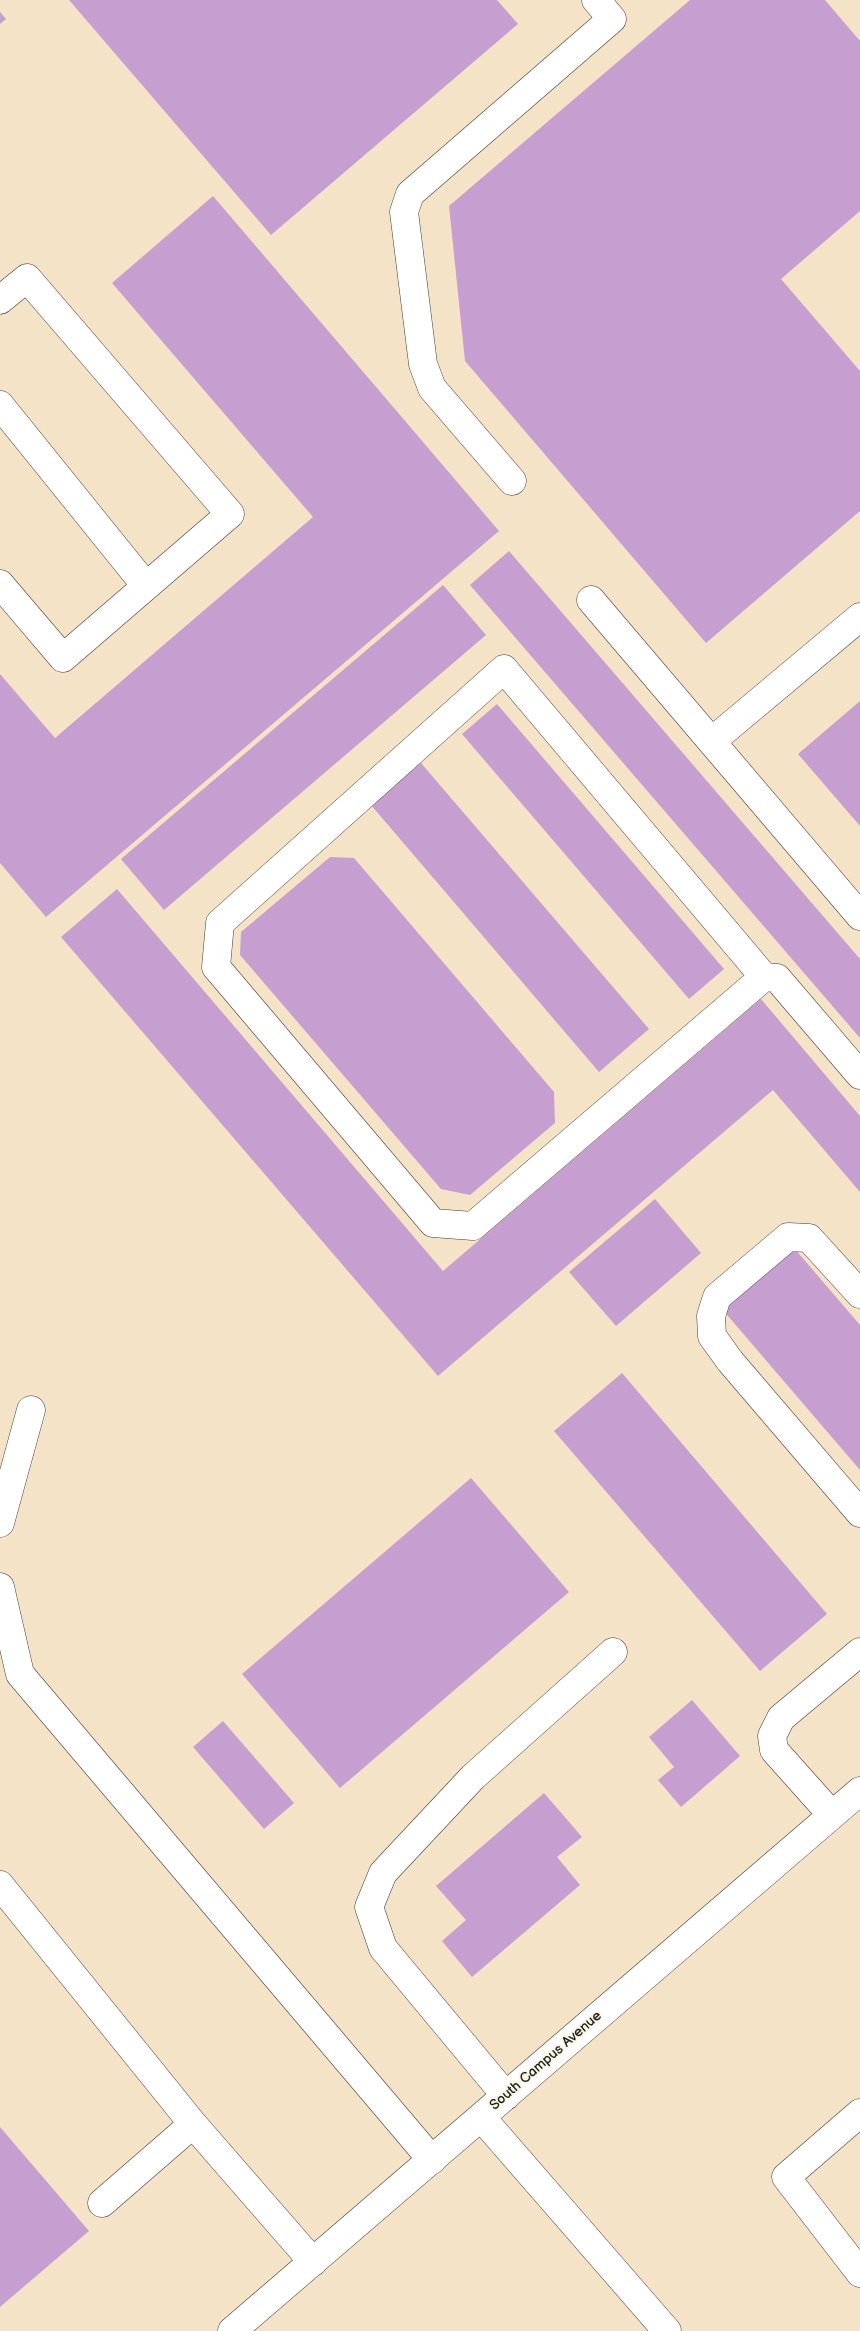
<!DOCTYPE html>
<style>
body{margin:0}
canvas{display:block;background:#f5e3c8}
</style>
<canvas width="860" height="2331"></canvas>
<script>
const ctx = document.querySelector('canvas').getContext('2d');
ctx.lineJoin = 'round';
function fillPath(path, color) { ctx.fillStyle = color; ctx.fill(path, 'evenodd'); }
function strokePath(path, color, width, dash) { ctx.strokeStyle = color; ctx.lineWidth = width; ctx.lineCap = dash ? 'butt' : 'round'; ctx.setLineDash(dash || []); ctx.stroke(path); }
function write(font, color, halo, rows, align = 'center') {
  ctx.font = font + ' "Balsamiq Sans",sans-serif'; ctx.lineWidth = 4; ctx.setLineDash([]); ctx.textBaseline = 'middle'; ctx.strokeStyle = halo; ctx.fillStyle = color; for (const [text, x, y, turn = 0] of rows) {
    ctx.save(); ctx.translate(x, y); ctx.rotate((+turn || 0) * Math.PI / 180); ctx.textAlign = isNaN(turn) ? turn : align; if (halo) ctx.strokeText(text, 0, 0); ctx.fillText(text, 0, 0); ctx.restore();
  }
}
const building = new Path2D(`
 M69 0H497L518 24 271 235Z
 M690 0H825L860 41V211L781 279 860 371V511L706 643 465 361 449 206Z
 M0 12 6 19 0 24Z
 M213 196 499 531 46 917 0 863V674L55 738 313 517 112 283Z
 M509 551 860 959V1038L470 585Z
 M443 585 486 635 164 910 121 859Z
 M860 701V826L798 754Z
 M497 704 724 969 689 999 462 734Z
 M421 763 649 1029 599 1072 371 805Z
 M330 857 354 858 554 1092 555 1123 470 1195 441 1189 240 955 241 932Z
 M117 889 443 1271 761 999 860 1116V1192L773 1090 438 1376 61 937Z
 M655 1199 701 1253 616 1326 569 1272Z
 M794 1248 860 1325V1470L722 1309Z
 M622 1373 827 1614 760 1671 554 1431Z
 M471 1478 569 1592 340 1788 242 1674Z
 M692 1700 740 1756 681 1807 658 1780 674 1767 649 1737Z
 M223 1721 294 1803 264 1829 193 1747Z
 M544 1793 582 1837 557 1857 580 1885 472 1977 442 1941 466 1920 436 1886Z
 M0 2127 89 2231 0 2307Z`);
const minor = new Path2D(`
 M0 300 27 278 230 514 63 658 0 584
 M0 405 146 586
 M512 481 432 388 423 364 404 212 410 194 612 19 596 0
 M591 600 860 916
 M712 741 860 617
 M764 977 504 669 220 923 216 967 433 1223 473 1226 764 977 777 978 860 1075
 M860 1294 809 1238 788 1237 717 1297 711 1316 712 1336 730 1361 860 1513
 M0 1523 31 1410
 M0 1587 20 1674 432 2160
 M832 1815 774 1750 772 1736 781 1718 860 1652
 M0 1885 193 2124 313 2262
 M506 2096 383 1948 369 1907 383 1873 473 1777 613 1652
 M860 2113 786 2177 860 2273
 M481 2117 667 2331
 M102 2203 193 2124
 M232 2331 860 1791`);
const streetNames = [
 ["South Campus Avenue",546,2061,-41]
];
fillPath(building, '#c69ed0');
strokePath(minor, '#3d3a36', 29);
strokePath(minor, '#fff', 28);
write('14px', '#1c1c1c', '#fcf5e5', streetNames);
</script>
